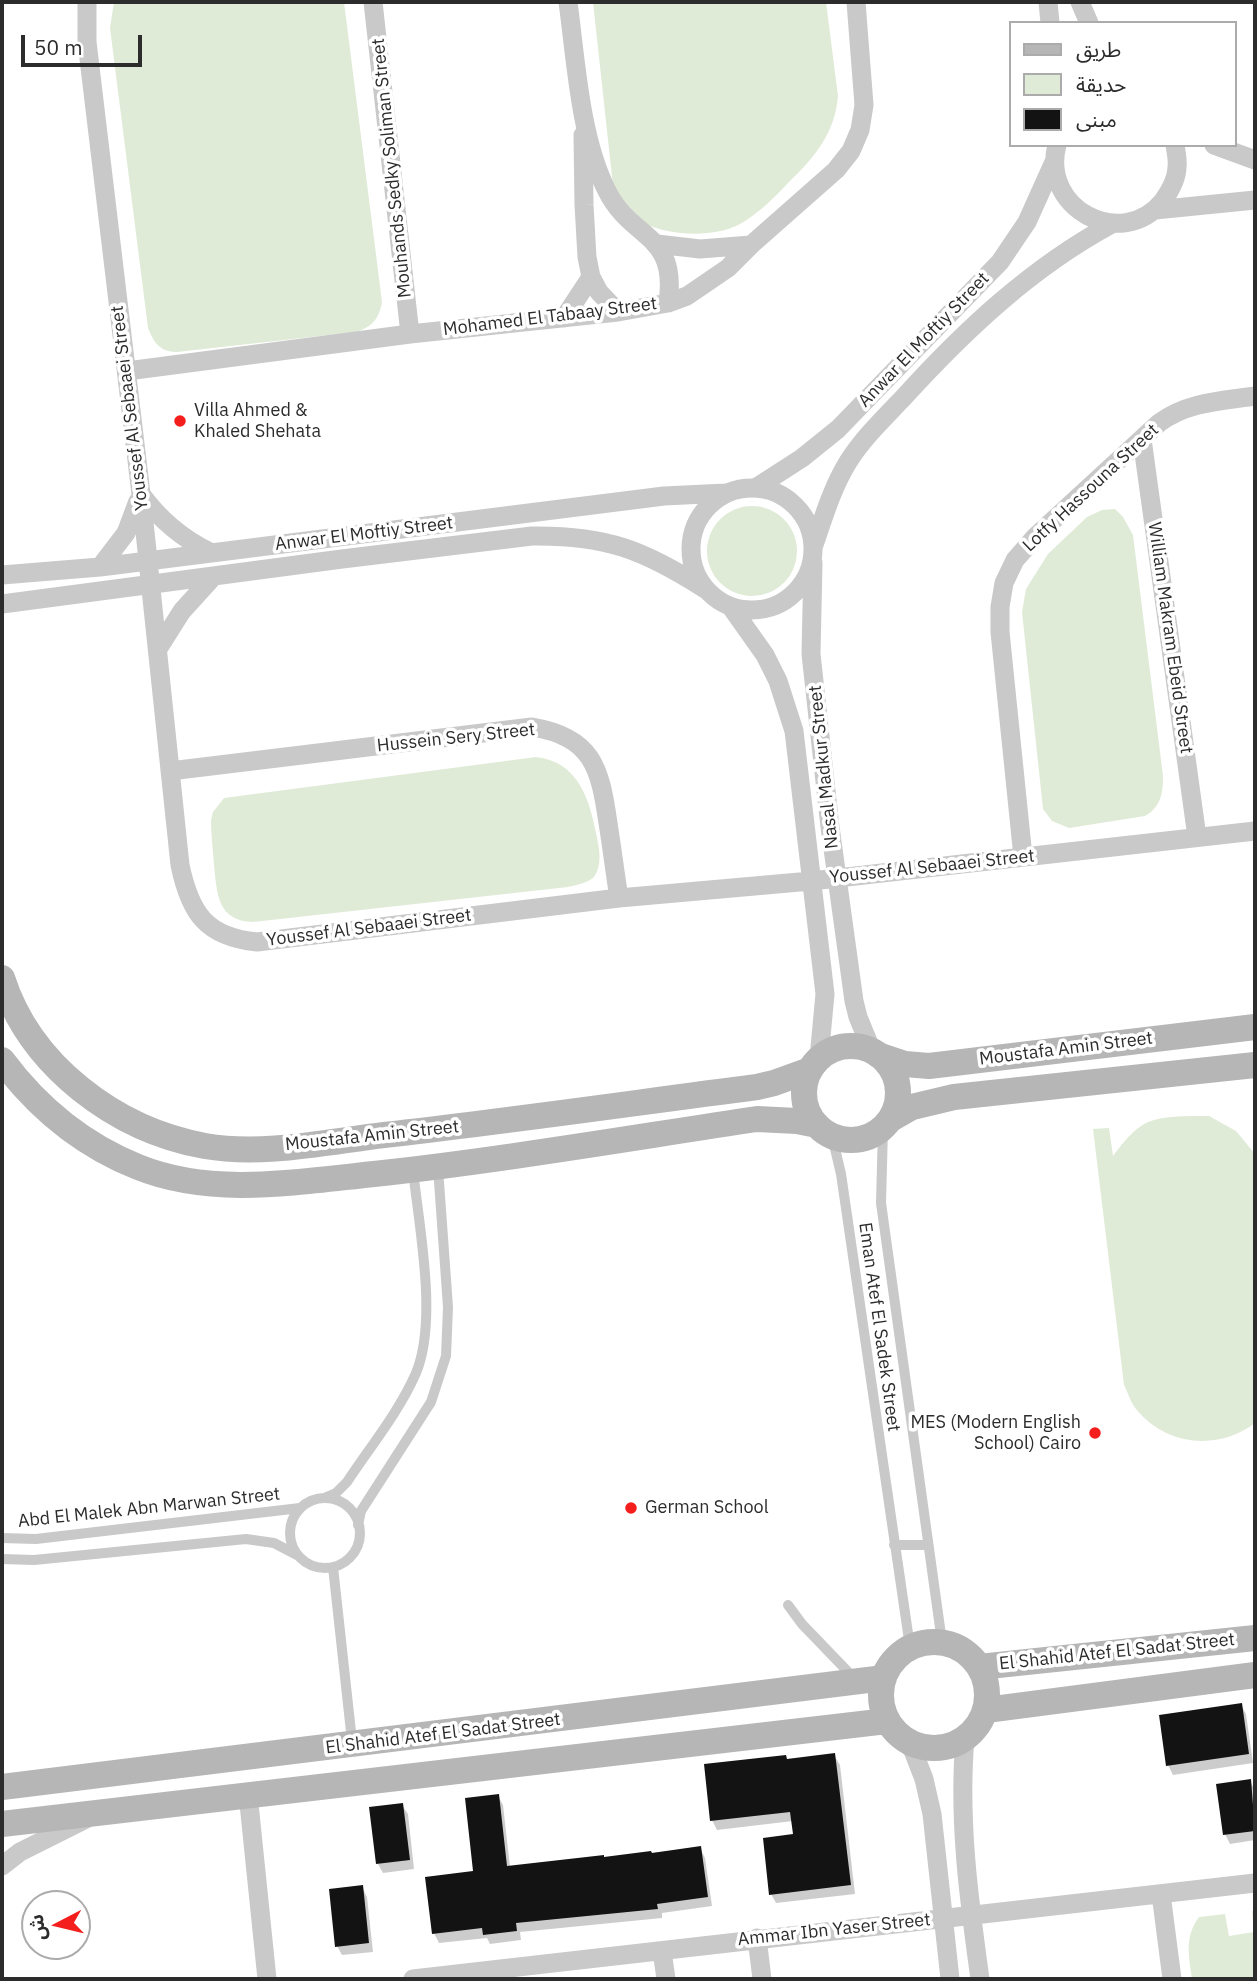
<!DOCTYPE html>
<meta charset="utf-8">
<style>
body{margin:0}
#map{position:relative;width:1257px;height:1981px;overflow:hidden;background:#fff;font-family:"IBM Plex Sans","Noto Sans Arabic",sans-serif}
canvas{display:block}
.frame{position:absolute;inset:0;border:4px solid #2c2c2c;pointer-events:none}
.legend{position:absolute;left:1009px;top:21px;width:228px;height:126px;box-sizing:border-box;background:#fff;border:2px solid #ababab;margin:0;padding:9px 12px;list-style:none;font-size:21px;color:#2c2c2c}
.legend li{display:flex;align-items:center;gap:14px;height:35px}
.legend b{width:35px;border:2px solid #ababab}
.north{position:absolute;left:21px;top:1890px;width:70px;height:70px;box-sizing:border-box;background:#fff;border:2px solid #ababab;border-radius:50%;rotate:263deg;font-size:19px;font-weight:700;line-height:28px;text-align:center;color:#2c2c2c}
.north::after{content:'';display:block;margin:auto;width:24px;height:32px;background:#f41e1c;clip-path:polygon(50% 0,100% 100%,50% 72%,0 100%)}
.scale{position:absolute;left:21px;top:35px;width:121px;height:32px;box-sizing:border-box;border:4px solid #2c2c2c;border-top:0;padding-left:9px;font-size:21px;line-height:24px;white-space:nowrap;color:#2c2c2c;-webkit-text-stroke:5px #fff;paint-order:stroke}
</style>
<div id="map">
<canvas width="1257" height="1981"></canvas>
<div class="frame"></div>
<ul class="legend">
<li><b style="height:9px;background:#b6b6b6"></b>طريق</li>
<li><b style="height:19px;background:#e0ebd7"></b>حديقة</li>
<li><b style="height:19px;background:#131313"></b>مبنى</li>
</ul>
<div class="north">ش</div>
<div class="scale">50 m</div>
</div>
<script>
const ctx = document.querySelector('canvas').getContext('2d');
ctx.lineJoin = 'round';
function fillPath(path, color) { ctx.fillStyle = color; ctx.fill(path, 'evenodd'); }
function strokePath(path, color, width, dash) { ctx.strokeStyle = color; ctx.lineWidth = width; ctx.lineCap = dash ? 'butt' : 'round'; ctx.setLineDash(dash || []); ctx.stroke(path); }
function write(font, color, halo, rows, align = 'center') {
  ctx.font = font + ' "IBM Plex Sans",sans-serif'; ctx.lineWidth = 7; ctx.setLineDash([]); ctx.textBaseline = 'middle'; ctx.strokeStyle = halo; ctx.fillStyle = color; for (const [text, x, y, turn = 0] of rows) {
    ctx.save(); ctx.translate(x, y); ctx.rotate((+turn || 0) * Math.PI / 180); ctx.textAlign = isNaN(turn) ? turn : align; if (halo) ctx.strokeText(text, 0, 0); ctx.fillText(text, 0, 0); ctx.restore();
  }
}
const green = new Path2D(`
 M114 2H344L382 302C379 319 372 327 356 332L177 352C160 352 154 343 148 328L110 28Z
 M593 2H826L838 96C835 133 815 157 789 182 775 197 758 214 740 224 713 239 662 236 636 219 628 213 621 203 614 195Z
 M707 551a45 45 0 1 1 90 0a45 45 0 1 1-90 0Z
 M1115 509 1123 517 1133 535 1163 776C1163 793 1161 807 1145 816L1069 828 1052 821 1043 809 1022 612 1026 589 1048 554 1087 517 1102 510Z
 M536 757C578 762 589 798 596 833 599 847 603 864 594 877 588 883 576 885 568 887L253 922C217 921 217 893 214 865 213 850 211 835 211 820L213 812 224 798Z
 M1209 1116 1236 1131 1255 1154V1423C1218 1451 1166 1446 1136 1409 1131 1403 1128 1393 1124 1385L1093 1129 1109 1128 1113 1156C1122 1144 1134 1128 1148 1122 1166 1115 1190 1116 1209 1116Z
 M1252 1911H1255V1979H1192C1189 1956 1184 1937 1199 1917L1225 1914 1229 1936 1254 1932Z`);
const shadow = new Path2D(`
 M1241 1705 1246 1714 1253 1763 1173 1775 1168 1765Z
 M834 1755 840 1765 855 1894 776 1903 771 1894 795 1835 793 1821 717 1830 712 1820 787 1761Z
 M1250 1781 1255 1790V1840L1230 1844 1225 1834Z
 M498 1796 503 1805 510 1867 700 1848 705 1858 712 1906 662 1913V1918L520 1932 521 1940 490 1944 487 1938 439 1943 434 1933 475 1873Z
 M402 1805 408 1814 414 1869 383 1873 378 1864Z
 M362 1887 367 1897 373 1952 342 1955 337 1946Z`);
const building = new Path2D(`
 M1242 1703 1249 1754 1166 1766 1159 1715Z
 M835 1753 851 1885 769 1895 763 1838 793 1834 790 1812 710 1821 704 1764 786 1755 787 1759Z
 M1251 1779 1255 1831 1223 1835 1216 1784Z
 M499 1794 507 1866 604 1855V1857L651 1851 652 1853 701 1846 708 1897 657 1904 658 1909 516 1923 517 1931 483 1935 482 1928 432 1934 425 1877 473 1871 465 1798Z
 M403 1803 410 1860 376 1864 369 1807Z
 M363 1885 369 1943 335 1947 329 1889Z`);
const lane = new Path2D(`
 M883 1128 881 1203 942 1642
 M832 1136 841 1174 910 1647
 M324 1498 336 1493 347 1482C370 1447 399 1412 416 1373 438 1320 419 1227 413 1170
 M290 1533a35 35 0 1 1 70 0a35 35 0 1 1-70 0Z
 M358 1525 361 1511 431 1402 446 1356 448 1307 438 1168
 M2 1538 36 1539 300 1508
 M894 1545H928
 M2 1559 34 1560 246 1539 274 1543 297 1555
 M333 1567 352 1741
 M788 1605 802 1624 853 1677`);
const street = new Path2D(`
 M87 2V42L141 494 180 865C190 913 206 937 257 942L619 898 811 881 1255 831
 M373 2 410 334
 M568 2C576 61 580 138 607 191 632 241 678 232 668 303
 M1048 2 1050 23
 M1080 2 1089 23
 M583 135 584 205 587 257 591 277 599 292 618 312
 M1057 145C1040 208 1121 252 1163 201 1170 191 1177 179 1177 167 1178 160 1176 152 1175 145
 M1214 145 1255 160
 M1155 210 1255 200
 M657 244 700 249 751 245
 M564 318 591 277
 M127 371 410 334 618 312 668 303 687 296 728 268 751 245 836 170 851 151 860 130 864 105 856 2
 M1142 439 1197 837
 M757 487 802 458 838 429 1000 262 1027 222 1054 162
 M691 549a61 61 0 1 1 122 0a61 61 0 1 1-122 0Z
 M141 494C160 520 181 538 210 552
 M814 545C824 516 832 488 848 462 863 438 885 417 904 397 965 330 1032 267 1112 224
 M813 563 811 654 830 827 854 1001 858 1017 872 1051
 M100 567 126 533 138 501
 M2 575 100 567 664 496 726 493
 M2 604 342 559 532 536C606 535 644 550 705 589
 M731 607 765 655 778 681 794 731 825 994 819 1058
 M158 649 182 611 212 578
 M170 771 532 727C593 737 600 768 608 823 612 848 615 873 619 898
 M1023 857 1000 632V607L1004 583 1015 560 1035 537 1159 423C1187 402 1221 401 1255 396
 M965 1739C958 1819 969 1900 980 1979
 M910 1743 924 1779 932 1814 950 1979
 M248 1794 267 1979
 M2 1866 20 1852 86 1819
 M1161 1894 1172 1979
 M757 1938 762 1979
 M662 1951 666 1979
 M413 1979 1255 1883`);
const secondary = new Path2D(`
 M2 978C30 1066 116 1130 205 1146 263 1156 326 1142 384 1135 508 1121 633 1103 757 1087L774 1083 810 1070
 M804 1093a47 47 0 1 1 94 0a47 47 0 1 1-94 0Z
 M878 1055 905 1064 929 1066 1255 1027
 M2 1060C37 1107 83 1145 138 1167 212 1197 297 1182 374 1174 502 1160 630 1138 757 1119L797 1121 817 1125
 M891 1119 912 1107 954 1097 1255 1065
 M881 1695a53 53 0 1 1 106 0a53 53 0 1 1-106 0Z
 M979 1667 1255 1638
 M986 1710 1255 1675
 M2 1787 884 1678
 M2 1824 887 1721`);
const markers = [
 [180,421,7,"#f41e1c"],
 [1095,1433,7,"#f41e1c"],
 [631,1508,7,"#f41e1c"]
];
const streetNames = [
 ["Mouhands Sedky Soliman Street",392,168,-96],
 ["Mohamed El Tabaay Street",550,317,-7],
 ["Anwar El Moftiy Street",924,340,-46],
 ["Youssef Al Sebaaei Street",130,408,-97],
 ["Lotfy Hassouna Street",1091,488,-43],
 ["Anwar El Moftiy Street",364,534,-7],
 ["William Makram Ebeid Street",1170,638,82],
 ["Hussein Sery Street",456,738,-6],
 ["Nasal Madkur Street",824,767,-96],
 ["Youssef Al Sebaaei Street",932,867,-6],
 ["Youssef Al Sebaaei Street",369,928,-7],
 ["Moustafa Amin Street",1066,1049,-7],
 ["Moustafa Amin Street",372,1136,-6],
 ["Eman Atef El Sadek Street",879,1327,82],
 ["Abd El Malek Abn Marwan Street",149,1508,-6],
 ["El Shahid Atef El Sadat Street",1117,1652,-6],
 ["El Shahid Atef El Sadat Street",443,1734,-7],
 ["Ammar Ibn Yaser Street",834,1930,-6]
];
const poiNames = [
 ["Villa Ahmed &",194,411],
 ["Khaled Shehata",194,432],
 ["MES (Modern English",1081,1423,"right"],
 ["School) Cairo",1081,1444,"right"],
 ["German School",645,1508]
];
fillPath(green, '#e0ebd7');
fillPath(shadow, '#0003');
fillPath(building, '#131313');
strokePath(lane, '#c9c9c9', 10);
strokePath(street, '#c9c9c9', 19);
strokePath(secondary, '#b6b6b6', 26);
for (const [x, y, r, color] of markers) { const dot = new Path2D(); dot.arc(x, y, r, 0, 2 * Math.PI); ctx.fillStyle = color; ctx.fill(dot); strokePath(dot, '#fff', 2.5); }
write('18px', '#2c2c2c', '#fff', streetNames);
write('18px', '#2c2c2c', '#fff', poiNames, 'left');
</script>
